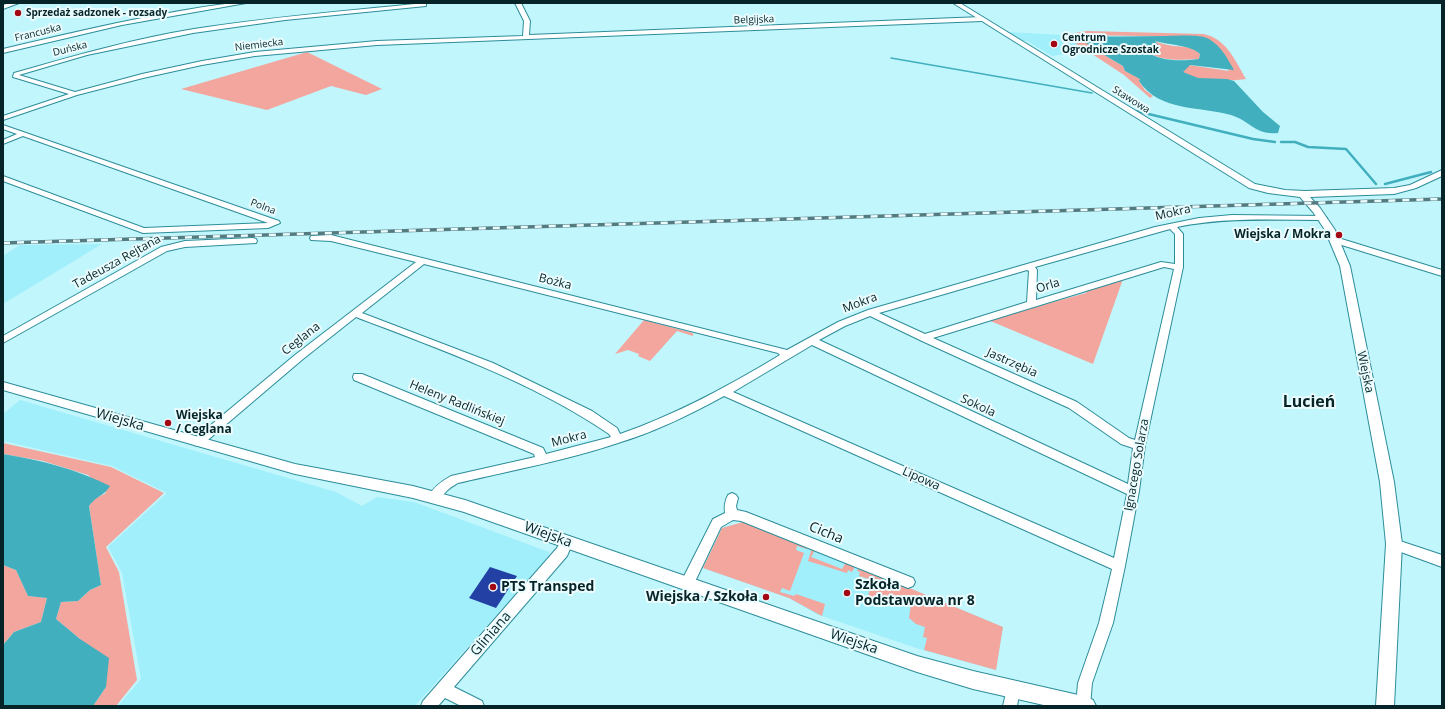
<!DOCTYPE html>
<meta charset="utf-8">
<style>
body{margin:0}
#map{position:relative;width:1445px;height:709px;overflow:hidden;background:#c2f6fd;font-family:"Open Sans",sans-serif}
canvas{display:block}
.frame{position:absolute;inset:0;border:4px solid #062428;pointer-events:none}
</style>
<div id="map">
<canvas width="1445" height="709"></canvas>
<div class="frame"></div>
</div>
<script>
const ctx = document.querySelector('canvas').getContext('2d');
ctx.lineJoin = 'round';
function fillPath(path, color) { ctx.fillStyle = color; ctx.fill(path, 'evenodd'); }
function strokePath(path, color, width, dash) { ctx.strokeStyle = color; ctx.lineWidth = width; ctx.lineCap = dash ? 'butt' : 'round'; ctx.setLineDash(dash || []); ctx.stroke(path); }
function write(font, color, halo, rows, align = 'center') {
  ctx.font = font + ' "Open Sans",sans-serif'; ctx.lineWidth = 4; ctx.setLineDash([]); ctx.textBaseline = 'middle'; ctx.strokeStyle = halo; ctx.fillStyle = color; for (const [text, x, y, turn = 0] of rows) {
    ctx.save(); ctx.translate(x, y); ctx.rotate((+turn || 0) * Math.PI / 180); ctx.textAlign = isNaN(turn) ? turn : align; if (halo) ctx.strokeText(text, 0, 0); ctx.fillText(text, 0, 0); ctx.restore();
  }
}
const built = new Path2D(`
 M1008 32 1063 35 1089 51 1052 56 1027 41H1023Z
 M102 244 3 304V256L20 245Z
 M20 400 336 492 362 506 377 497 414 502 549 552V556L415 706H118L141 679 122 573 108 547 167 493 112 466 3 441V414Z
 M743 522 846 562 1003 627 996 670 919 649 816 614 789 598 703 568 722 528Z`);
const green = new Path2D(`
 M1087 31 1203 34C1226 38 1235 60 1246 79 1236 81 1208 81 1197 78 1192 77 1187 74 1182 72L1189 65 1229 71 1204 37 1075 35 1101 53 1123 66 1125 71 1141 79 1139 81 1145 90 1153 96 1150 98 1124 75 1063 35Z
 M1154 41C1160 43 1167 45 1173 46 1184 47 1192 46 1200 54L1199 59C1180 60 1160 62 1145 50Z
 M307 52 382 89 366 95 331 86 267 110 181 89Z
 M1123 279 1093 364 988 320 1086 293 1087 290Z
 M644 320 693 333V336L677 331 650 361 638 356 639 354 628 350 615 354Z
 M3 443 111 467 164 493 106 547 119 572 137 680 116 706H93L106 687 80 639 56 619 61 602 78 601 90 590 101 585 89 506 94 499 106 493 88 475 43 461 3 454Z
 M743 522 808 547 807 549 797 546 796 550 804 553 790 591 782 588 780 592 794 596 796 594 825 604 822 616 789 598 703 568 722 528Z
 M812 548 815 550 811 557 842 569 846 562 855 566 852 572 848 570 847 573 808 561Z
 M3 565 16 570 28 596 47 598 41 622 14 632 3 645Z
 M859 567 1003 627 996 670 924 650 927 638 923 637 925 627 916 624 909 618 911 604 879 594 876 603 867 601 872 580 859 576 860 572 857 571Z`);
const water = new Path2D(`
 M1077 34C1107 38 1137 36 1167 36 1178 36 1200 34 1209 39 1222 47 1227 58 1234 70L1190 65 1183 72 1198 78 1227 79 1234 81 1263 112 1280 126 1278 133C1254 135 1251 121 1231 115 1199 106 1160 112 1139 81L1140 79 1125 71 1123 66 1101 53 1074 35ZM1155 41C1169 45 1191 45 1200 54L1199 59C1181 61 1160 62 1146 51L1154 50 1158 45Z
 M3 454C41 460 76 469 110 486 105 495 95 497 89 506L101 585 90 590 78 601 61 602 56 619 80 639 109 658 106 687 93 706H3V645L14 632 41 622 47 598 28 596 16 570 3 565Z`);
const streamFar1 = new Path2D(`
 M891 58 1092 93
 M1134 111 1140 112`);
const stream = new Path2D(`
 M1136 111 1253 139 1275 142
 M1281 142H1295L1308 147 1346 149 1376 184
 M1385 184 1431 172`);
const building = new Path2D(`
 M490 567 517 576 496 608 469 598Z`);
const minor = new Path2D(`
 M232 3H246L122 25 3 53V49C79 31 155 13 232 3Z
 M424 3 426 4V6L285 20 193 33 87 55 19 75 75 92 142 74 202 61 255 52 377 41 523 36 524 21 515 3H521L530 21 529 35 982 17 985 19 982 21 377 45 255 56 202 65 143 78 77 95 3 120V116L69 94 13 77 14 73C73 56 133 39 194 29 270 17 347 11 424 3Z
 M3 125 279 221 280 223 268 228 143 233 3 181V176L144 228 268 223 23 136 3 144V140L17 134 3 129Z
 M1232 215 1323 216 1327 218 1323 220C1274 220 1225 217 1177 227L1183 234V267L1145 445 1139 491 1125 566 1113 623 1092 683 1090 706H1076L1078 683 1099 623 1112 569 724 396C691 414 657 431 621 442 568 460 513 470 458 483 455 485 452 486 449 489 442 494 440 504 430 500L428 497C433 487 442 481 451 476L535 457 534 454 354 380 353 377 354 374H362L543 448 546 454 611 437 609 434C533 382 442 350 356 317L303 359 202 445 198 446 194 445 192 442 194 439 295 355 416 262 331 241 311 240 310 238 311 236 331 235 787 350 838 322 868 310 1155 227 1199 218ZM1170 229 1175 234V264L1161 262 1036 300 1037 270 1035 267ZM424 264 778 353 780 355C729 386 677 414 620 434L617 428 592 411 493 363 362 313ZM1164 267 1174 269 1135 440 1129 438 1077 402 933 338ZM1027 270 1029 271 1027 302 925 334 879 313ZM870 316 922 341 1069 408 1121 444 1133 448 1128 484 819 340 845 326ZM812 345 1127 494 1114 558 733 392Z
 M1335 237 1442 270V276L1332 242 1331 240Z
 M253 238 256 239 257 241 256 243 185 247 167 251 3 343V336L161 247 185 241Z
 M732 493 736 495 738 498 736 506 737 510 746 512 913 578 915 582 913 586 908 588 903 586 741 521 733 520 721 527 692 588 687 590 682 588 680 584 713 519 725 513C724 506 725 501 728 495Z
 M567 537 571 538 573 542 567 556 454 687 482 701 484 706H461L445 698 438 706H421L423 701 557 548 563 538Z
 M1394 539 1442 555V567L1390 548 1388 544 1390 540Z
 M1013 682 1018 684 1020 689 1017 706H1003L1008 684Z`);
const tertiary = new Path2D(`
 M10 3H19L3 9V5Z
 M953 3H960L1255 184 1285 190 1305 191 1394 188 1410 185 1442 170V176L1416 188 1394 194 1310 197 1320 208 1335 230 1350 266 1394 482 1402 544 1394 706H1376L1386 544 1380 482 1340 266 1325 230 1313 212 1300 197 1268 193 1249 188Z
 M3 382 295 464 413 486 465 500 917 656 973 671 1087 697 1093 700 1096 706H1048L973 689 917 672 464 512 413 498 295 474 3 390Z`);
const rail = new Path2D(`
 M3 243 1442 199`);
const markers = [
 [18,13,4,"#a20713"],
 [1054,44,4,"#a20713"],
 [1339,235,4,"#a20713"],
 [168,423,4,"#a20713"],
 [493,587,4,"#a20713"],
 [847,593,4,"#a20713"],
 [766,597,4,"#a20713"]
];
const farPoinames = [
 ["Sprzedaż sadzonek - rozsady",26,13],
 ["Centrum",1062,38],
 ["Ogrodnicze Szostak",1062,50]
];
const farStreetnames = [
 ["Belgijska",754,20,-2],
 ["Francuska",38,33,-14],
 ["Niemiecka",259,45,-7],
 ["Duńska",70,49,-14],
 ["Stawowa",1131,100,32],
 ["Polna",263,207,21]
];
const streetNames = [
 ["Mokra",1173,213,-13],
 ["Tadeusza Rejtana",117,262,-29],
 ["Bożka",555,282,14],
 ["Orla",1048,286,-17],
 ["Mokra",860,303,-21],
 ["Ceglana",301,339,-38],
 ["Jastrzębia",1012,363,24],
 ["Wiejska",1365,372,78],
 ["Heleny Radlińskiej",457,403,22],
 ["Sokola",978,406,25],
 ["Mokra",569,439,-14],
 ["Ignacego Solarza",1137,465,-80],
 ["Lipowa",921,479,24]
];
const poiNames = [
 ["Wiejska / Mokra",1331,235],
 ["Wiejska",176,416,"left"],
 ["/ Ceglana",176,430,"left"]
];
const nearStreetnames = [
 ["Wiejska",120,420,16],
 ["Cicha",826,533,22],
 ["Wiejska",548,535,20],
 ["Gliniana",491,634,-49],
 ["Wiejska",854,642,19]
];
const nearPoinames = [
 ["Szkoła",855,585],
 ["Podstawowa nr 8",855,601],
 ["PTS Transped",501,587],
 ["Wiejska / Szkoła",758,597,"right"]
];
const districtNames = [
 ["Lucień",1309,402]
];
fillPath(built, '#a0effa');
fillPath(green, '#f2a69d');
fillPath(water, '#41afbd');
strokePath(streamFar1, '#41afbd', 1.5);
strokePath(stream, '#41afbd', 2.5);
fillPath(building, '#2340a5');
strokePath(minor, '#2c8d99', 2);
strokePath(tertiary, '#2c8d99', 2);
fillPath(minor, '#fff');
fillPath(tertiary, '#fff');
strokePath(rail, '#547b80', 3.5);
strokePath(rail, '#ebfcfe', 2.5, [7]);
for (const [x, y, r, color] of markers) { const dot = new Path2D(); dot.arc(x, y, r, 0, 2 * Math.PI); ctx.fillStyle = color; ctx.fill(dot); strokePath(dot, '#ebfcfe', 1.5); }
write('bold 10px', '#062428', '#ebfcfe', farPoinames, 'left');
write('10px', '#062428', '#ebfcfe', farStreetnames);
write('12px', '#062428', '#ebfcfe', streetNames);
write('bold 12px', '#062428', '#ebfcfe', poiNames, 'right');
write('14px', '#062428', '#ebfcfe', nearStreetnames);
write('bold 14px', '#062428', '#ebfcfe', nearPoinames, 'left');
write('bold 16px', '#062428', '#ebfcfe', districtNames);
</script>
